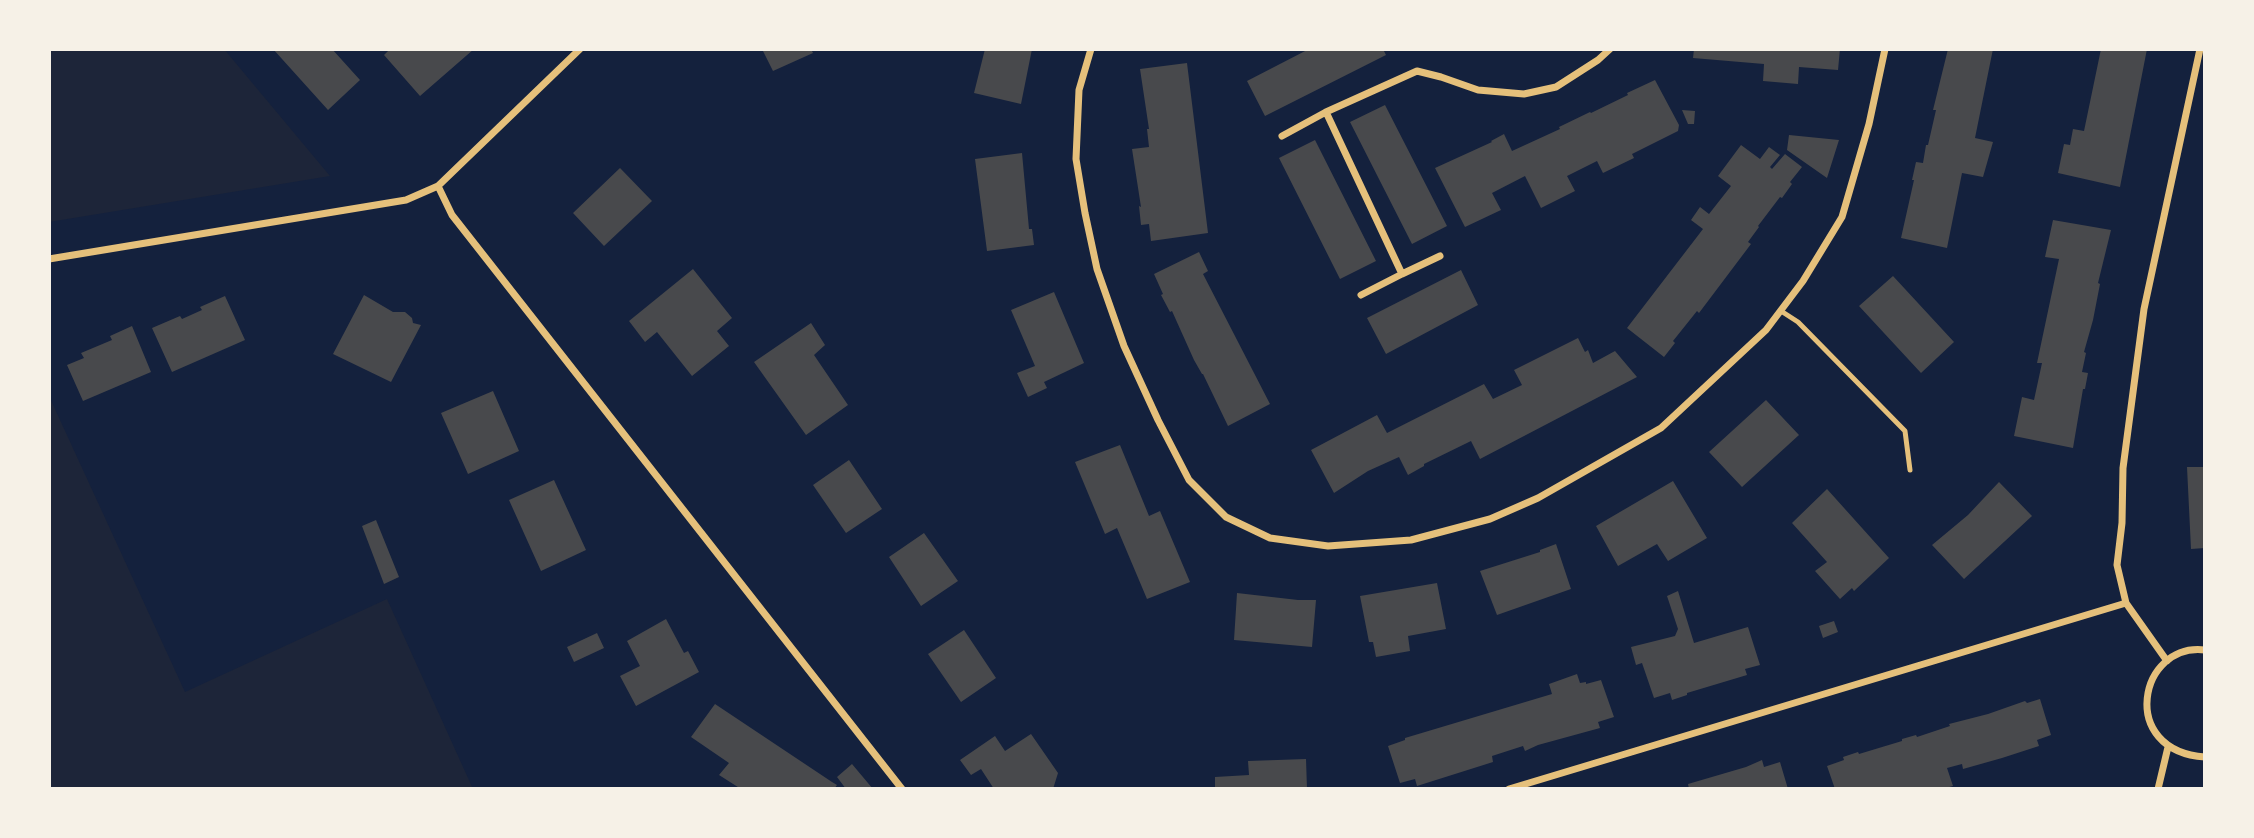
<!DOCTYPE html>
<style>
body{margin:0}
#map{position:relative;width:2254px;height:838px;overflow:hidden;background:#14213d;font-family:Inter,sans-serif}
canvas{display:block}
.frame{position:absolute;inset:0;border:51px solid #f6f1e7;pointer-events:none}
</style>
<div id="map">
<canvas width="2254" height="838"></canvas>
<div class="frame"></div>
</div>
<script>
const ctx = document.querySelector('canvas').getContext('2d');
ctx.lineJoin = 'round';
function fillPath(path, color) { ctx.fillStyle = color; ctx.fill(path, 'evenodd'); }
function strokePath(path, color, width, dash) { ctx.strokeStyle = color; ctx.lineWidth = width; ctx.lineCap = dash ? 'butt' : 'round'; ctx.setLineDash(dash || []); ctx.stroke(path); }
const green = new Path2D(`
 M49 49H224L330 176 49 222Z
 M49 396 185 692 387 599 473 789H49Z`);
const building = new Path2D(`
 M273 49H332L360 80 328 110Z
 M390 49H474L420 96 384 55Z
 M762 49H811L813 53 773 71Z
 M985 49H1032L1021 104 974 93Z
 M1309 49H1383L1386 55 1265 116 1247 81Z
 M1694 49H1840L1838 70 1799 67 1798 84 1763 81 1764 64 1693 58Z
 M1948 49H1993L1975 138 1993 142 1983 177 1962 173 1947 248 1901 238 1914 180H1912L1916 162 1923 163 1926 145H1928L1936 110H1933Z
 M2101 49H2147L2120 187 2058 173 2064 144 2070 145 2073 129 2084 131Z
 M1187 63 1208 233 1151 241 1149 224 1141 225 1139 206 1141 207 1132 149 1149 147 1147 129H1149L1140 69Z
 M1655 80 1679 125 1678 131 1632 154 1634 158 1603 173 1597 161 1567 176 1575 191 1541 208 1525 176 1492 193 1501 210 1465 227 1435 168 1492 142 1491 141 1504 134 1512 151 1560 129 1559 127 1590 112 1591 113 1628 95 1627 93Z
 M1385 105 1447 226 1412 244 1350 122Z
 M1682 110 1695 111 1694 124H1688Z
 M1789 135 1839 140 1827 178 1787 150Z
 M1315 140 1376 261 1340 279 1279 158Z
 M1741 145 1760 159 1769 147 1780 155 1770 167 1772 169 1785 154 1802 167 1790 182 1792 184 1782 198 1780 197 1758 226 1759 227 1748 242 1751 244 1699 313 1697 311 1673 341 1675 343 1664 357 1627 328 1703 229 1691 220 1700 207 1709 214 1731 186 1718 176Z
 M1022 153 1029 229H1032L1034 245 987 251 975 159Z
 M620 168 652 201 604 246 573 213Z
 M2053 220 2111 230 2098 283 2100 284 2093 320 2084 352 2086 353 2082 372 2088 373 2085 389H2083L2073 448 2014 436 2022 397 2034 400 2042 363H2037L2059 259 2045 257Z
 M1199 252 1208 271 1203 274 1270 404 1228 426 1203 374H1202L1194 360 1172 311 1170 312 1161 295 1163 294 1154 274Z
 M693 269 732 318 717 331 729 346 692 376 657 332 645 342 629 321Z
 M1461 270 1478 305 1386 354 1367 318Z
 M1893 276 1954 342 1921 373 1859 306Z
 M1054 292 1084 363 1044 382 1047 388 1028 397 1017 373 1035 366 1011 310Z
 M364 295 393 312H405L412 318 413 323 421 325 391 382 333 354Z
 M225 296 245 340 172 372 152 328 180 316 182 319 202 310 200 307Z
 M811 323 825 345 814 355 848 405 806 435 754 362Z
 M132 326 151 372 83 401 67 365 84 358 81 353 112 340 110 336Z
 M1578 338 1585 352 1588 350 1593 363 1615 351 1637 377 1480 459 1471 441 1424 464V466L1408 475 1399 457 1368 471 1334 493 1311 450 1377 415 1387 433 1484 384 1493 399 1522 385 1514 370Z
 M493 391 519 451 468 474 441 413Z
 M1766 400 1799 435 1742 487 1709 452Z
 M1120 445 1149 516 1160 511 1190 582 1147 599 1117 528 1105 534 1075 462Z
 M849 460 882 509 846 533 813 485Z
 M2187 467H2205V548L2191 549Z
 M554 480 586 550 541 571 509 500Z
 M1673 481 1707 538 1668 561 1657 544 1618 566 1596 526Z
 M1999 482 2032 516 1964 579 1932 545 1968 515Z
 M1827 489 1889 558 1854 591 1852 588 1840 599 1815 571 1827 562 1792 523Z
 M376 520 399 577 384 584 362 526Z
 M924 533 958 581 921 606 889 557Z
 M1556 544 1571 589 1497 615 1480 571 1540 552V550Z
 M1437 583 1446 629 1408 636 1410 651 1376 657 1373 642H1369L1360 596Z
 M1678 591 1694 643 1748 627 1760 665 1745 669 1747 675 1687 693V695L1672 700 1670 693 1654 698 1642 663 1636 665 1631 647 1675 636 1678 629 1667 596Z
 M1237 593 1298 600H1316L1312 647 1234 640Z
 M666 619 684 653 688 651 699 672 636 706 620 676 640 666 627 641Z
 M1834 621 1838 632 1823 638 1819 626Z
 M964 630 996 678 961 702 928 654Z
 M597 633 604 648 574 662 567 647Z
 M1577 674 1580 683 1586 682V684L1601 680 1614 717 1598 722 1600 728 1538 745 1525 751 1523 746 1492 756 1493 762 1417 786 1415 779 1400 783 1388 746 1405 740V738L1552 694 1549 684Z
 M2040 699 2051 735 2037 740 2039 746 2002 758 1963 769 1962 764 1947 768 1953 786 1942 789H1835L1827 766 1844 760 1843 757 1858 752 1859 754 1902 741V739L1916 735 1917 737 1950 726 1949 724 1988 714 2025 701 2027 703Z
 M715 704 832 782 837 785 834 789H741L719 775 729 763 691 737Z
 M1031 734 1058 773 1053 789H994L981 769 971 775 960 760 995 736 1005 751Z
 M1306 759 1307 789H1215V777L1249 775 1248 761Z
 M1762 760 1764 767 1780 762 1788 789H1689L1688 784 1746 767Z
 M852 764 873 789H846L837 777Z`);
const service = new Path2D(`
 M1781 311 1798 322 1905 431 1910 470`);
const minor = new Path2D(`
 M1091 49 1079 90 1076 159 1085 213 1097 269 1124 346 1158 420 1189 480 1226 517 1270 538 1328 546 1411 540 1490 519 1538 498 1661 428 1766 330 1803 281 1842 217 1869 124 1885 49
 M1282 136 1326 112
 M438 186 452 215 902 789
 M49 259 406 200 438 186 580 49
 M1402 274 1440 256
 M1361 295 1402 274 1326 112 1417 71 1441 77 1478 90 1524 94 1556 87 1598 60 1610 49
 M2205 650C2139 642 2117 751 2205 757
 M2167 661 2126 603 2117 565 2122 523 2123 468 2144 309 2200 49
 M1509 789 2126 603
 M2158 789 2168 747`);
fillPath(green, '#1d2539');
fillPath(building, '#48494c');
strokePath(service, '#e5c07b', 5);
strokePath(minor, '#e5c07b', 7);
</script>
